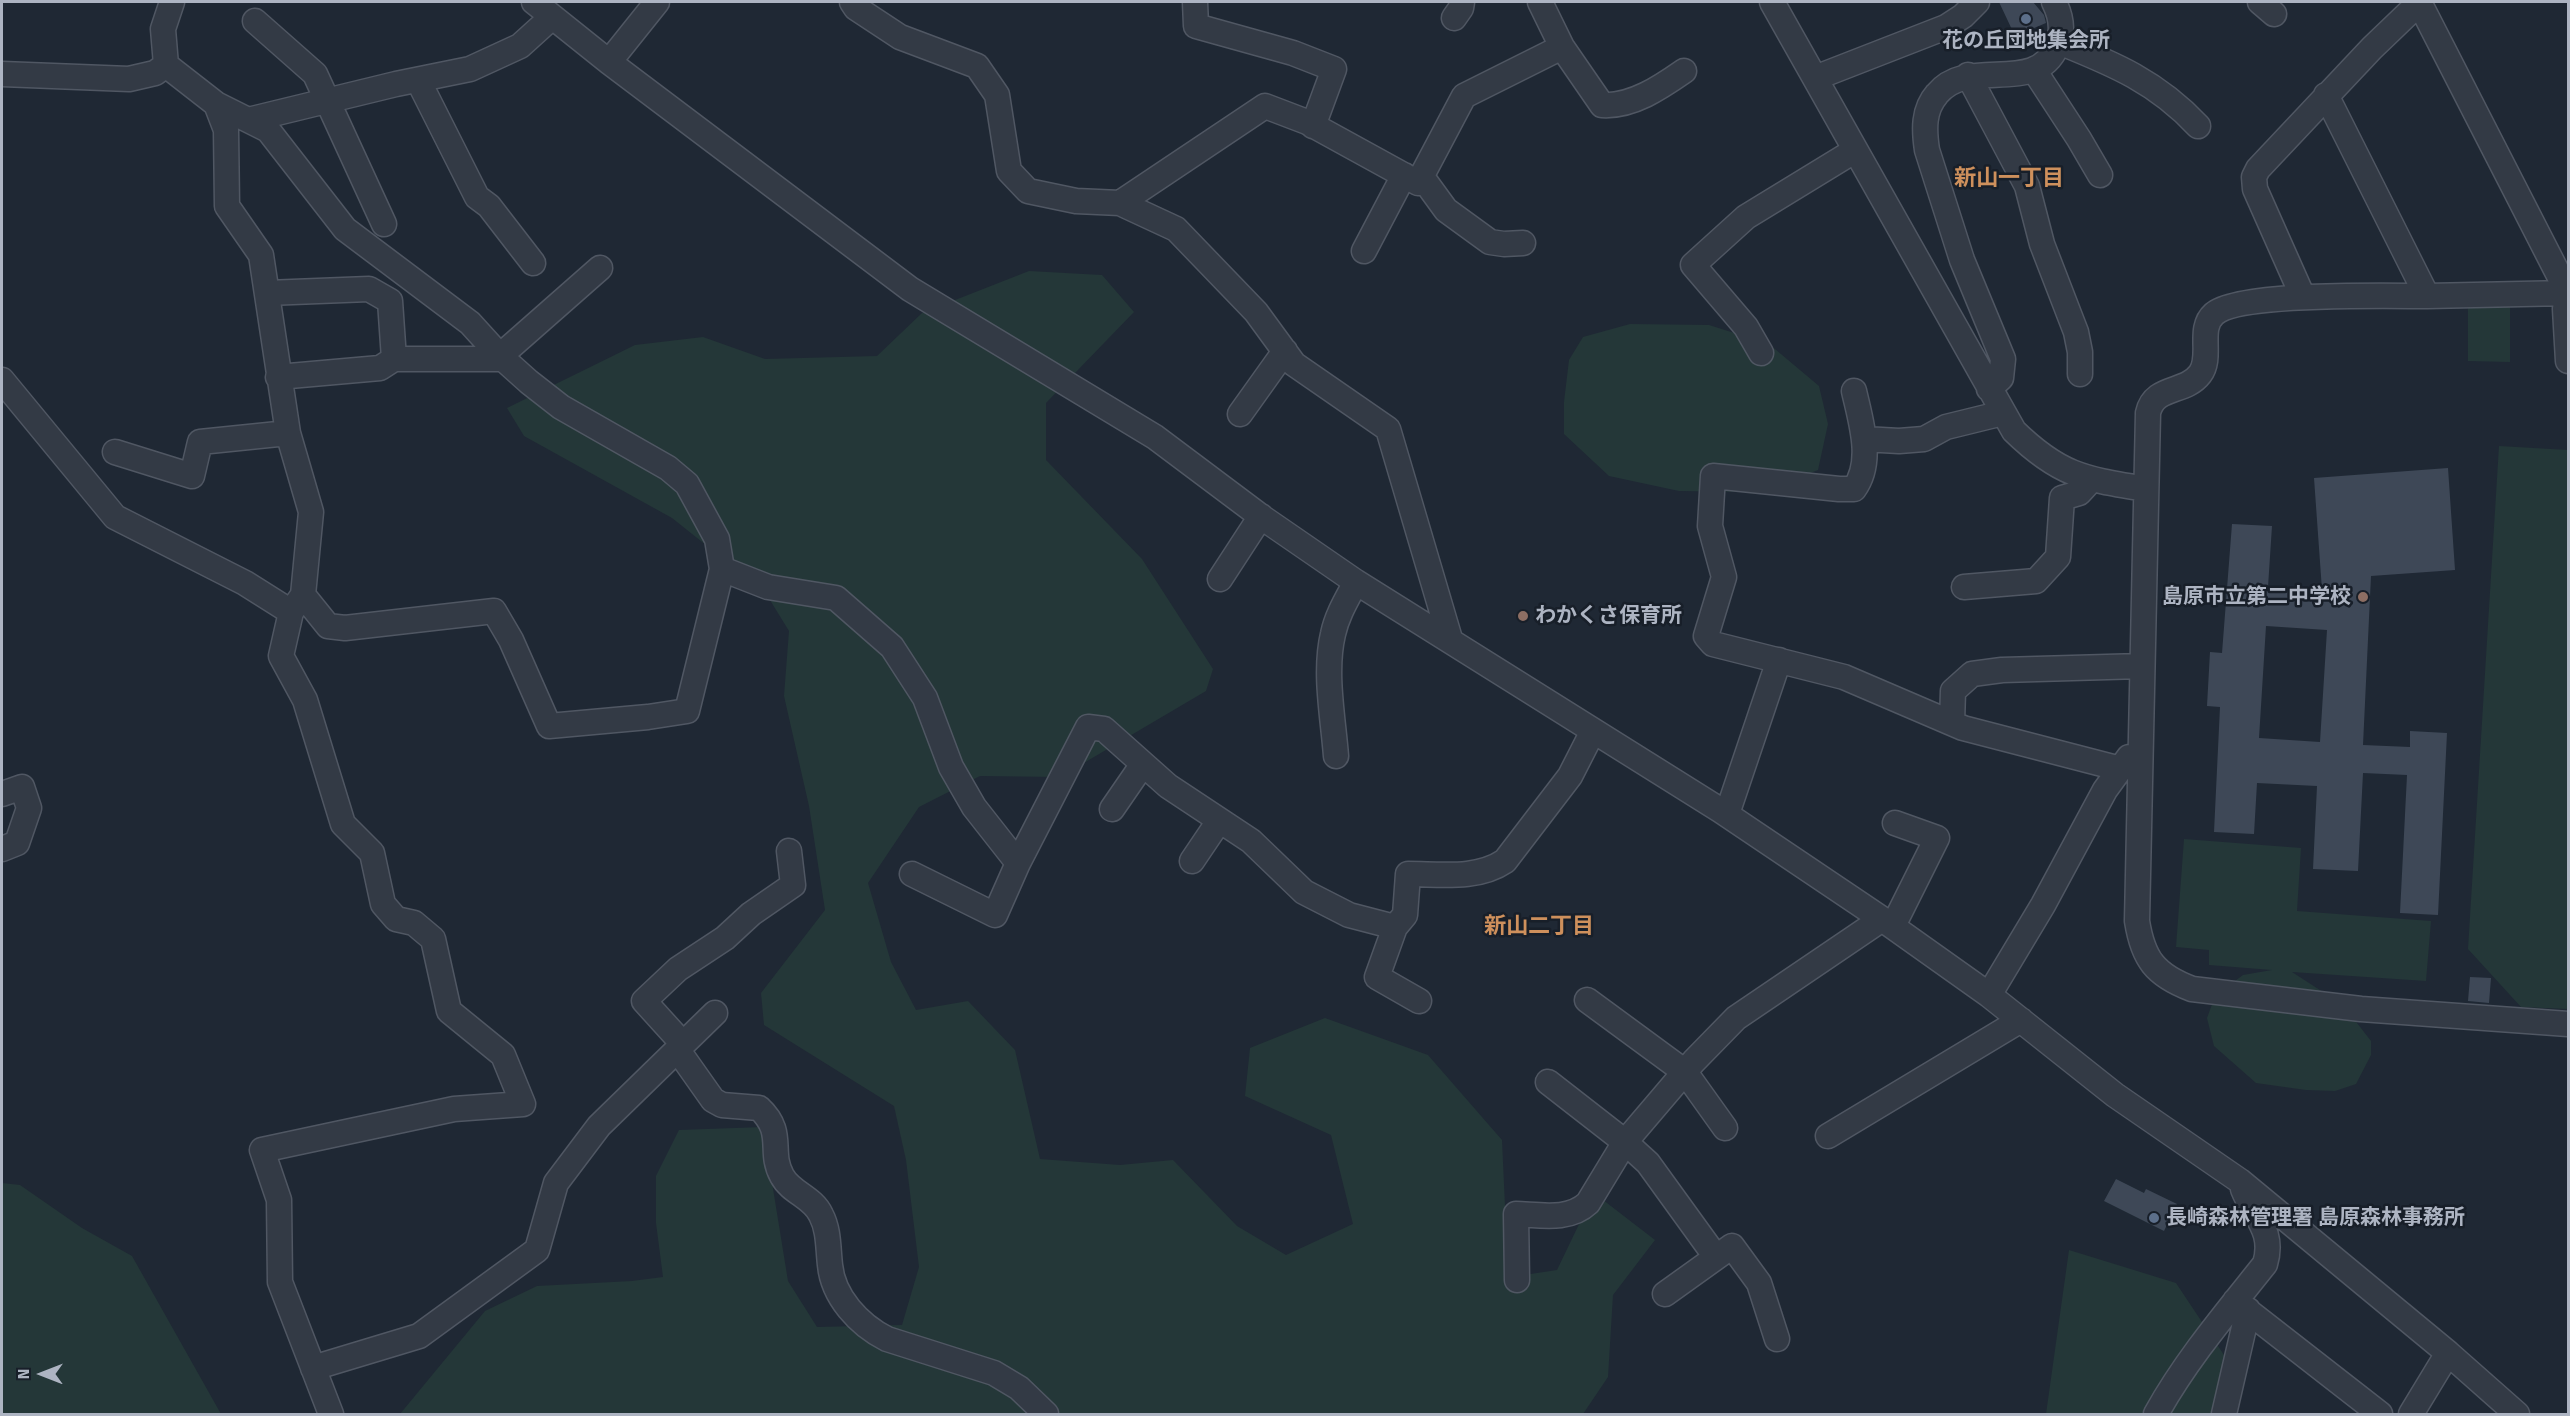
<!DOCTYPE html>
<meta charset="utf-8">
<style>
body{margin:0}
#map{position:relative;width:2570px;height:1416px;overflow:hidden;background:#1f2834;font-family:"Fira Sans",sans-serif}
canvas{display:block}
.frame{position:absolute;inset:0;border:3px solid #adb4c2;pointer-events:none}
.north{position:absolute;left:12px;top:1344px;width:60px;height:60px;-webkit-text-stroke:4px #181f29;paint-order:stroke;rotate:270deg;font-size:16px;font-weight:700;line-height:24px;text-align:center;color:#adb4c2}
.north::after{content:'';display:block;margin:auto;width:21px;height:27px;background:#adb4c2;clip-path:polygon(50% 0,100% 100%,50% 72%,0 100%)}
</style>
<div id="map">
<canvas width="2570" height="1416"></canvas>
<div class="frame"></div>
<div class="north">N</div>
</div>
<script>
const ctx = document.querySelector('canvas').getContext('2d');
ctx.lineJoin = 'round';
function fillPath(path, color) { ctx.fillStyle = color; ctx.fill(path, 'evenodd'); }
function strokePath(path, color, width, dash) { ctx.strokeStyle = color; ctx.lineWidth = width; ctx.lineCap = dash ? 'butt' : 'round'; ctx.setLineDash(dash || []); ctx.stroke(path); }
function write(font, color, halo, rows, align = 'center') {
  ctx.font = font + ' "Fira Sans","Noto Sans JP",sans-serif'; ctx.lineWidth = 5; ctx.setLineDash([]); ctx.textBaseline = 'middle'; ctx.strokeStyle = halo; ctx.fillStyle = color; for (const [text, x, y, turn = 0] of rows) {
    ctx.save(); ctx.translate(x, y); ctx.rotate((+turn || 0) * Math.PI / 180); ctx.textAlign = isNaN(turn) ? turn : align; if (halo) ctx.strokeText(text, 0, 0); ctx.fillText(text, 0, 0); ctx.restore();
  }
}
const green = new Path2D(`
 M1029 271 1102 275 1134 312 1046 403V460L1142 559 1213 669 1206 691 1060 777 980 776 919 807 868 883 891 962 916 1010 968 1001 1015 1050 1040 1159 1120 1165 1173 1160 1237 1226 1286 1255 1353 1224 1331 1135 1245 1096 1250 1048 1325 1018 1428 1055 1502 1140 1507 1250 1524 1275 1557 1270 1594 1193 1655 1240 1613 1295 1608 1377 1583 1414H400L485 1311 537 1286 632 1281 663 1277 656 1223V1176L679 1130 763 1127 788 1281 817 1327 902 1325 919 1267 906 1160 894 1106 764 1025 761 993 825 910 809 806 784 696 789 631 765 592 672 518 524 436 507 408 635 345 703 337 765 359 877 356 922 313Z
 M2468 305H2510V362L2468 361Z
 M1630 324 1709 325 1769 344 1819 386 1828 424 1818 470 1762 492 1679 491 1609 476 1564 434V402L1569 360 1583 337Z
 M2499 446 2568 450V1009L2521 1007 2468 949Z
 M2184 839 2301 848 2297 911 2431 921 2426 981 2292 972 2343 1005 2371 1041V1055L2356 1084 2335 1091 2306 1090 2256 1083 2214 1046 2207 1018 2215 996 2243 975 2272 970 2209 965V950L2176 947Z
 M2 1183 20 1185 82 1228 132 1256 221 1414H2Z
 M2069 1250 2176 1283 2240 1379 2235 1414H2046Z`);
const building = new Path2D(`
 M1999 2H2033L2044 15 2046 23 2015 36Z
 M2448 468 2455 570 2371 576 2363 745 2410 747V731L2447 733 2438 915 2400 913 2407 775 2363 773 2358 871 2313 869 2317 786 2257 783 2254 834 2214 832 2220 707 2207 706 2210 652 2222 653 2232 524 2272 526 2268 587 2322 590 2314 478ZM2266 626 2327 630 2320 742 2259 738Z
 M2470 977 2491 978 2489 1003 2468 1001Z
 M2116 1179 2144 1193 2146 1189 2177 1204 2164 1231 2104 1201Z`);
const minor = new Path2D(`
 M172 2 163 29 166 65 216 104 268 130 345 229 470 323 500 356 529 382 561 407 668 468 687 484 717 539 722 569 768 587 836 598 892 647 925 698 951 767 974 807 1018 863
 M534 2 609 62 910 289 1155 437 1263 518 1356 582 1720 810 1882 919 1989 995 2115 1095 2240 1181 2448 1353 2517 1414
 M852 2 856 8 900 37 977 66 997 95 1009 171 1028 191 1076 201 1120 203 1176 229 1256 312 1294 364 1388 429 1450 639
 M1195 2 1196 26 1293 53 1334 69 1313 126
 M1772 2 2014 431C2060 476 2085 479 2146 489
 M2260 2 2274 14
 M2419 2 2568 293C2521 294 2474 295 2427 296 2389 296 2238 292 2214 314 2197 329 2213 357 2200 374 2185 394 2154 385 2148 413L2137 921C2143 959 2155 975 2192 989L2361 1009 2568 1024
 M1454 18 1461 8 1462 2
 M255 21 315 74 384 224
 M2059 42C2114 64 2157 82 2198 126
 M1562 47 1602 105C1632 107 1661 87 1684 71
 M609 62 657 2
 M2034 70 2079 139 2100 175
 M2 74 129 79 155 73 166 65
 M1968 75 2027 186 2042 244 2076 332 2080 352V374
 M1815 78 1946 27 1963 16 1977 2
 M418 80 477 197 489 206 533 263
 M2326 95 2427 296
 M216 104 226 130 227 206 261 255 288 433 311 512 303 595 291 612 281 656 305 700 343 824 372 853 383 904 396 919 414 923 433 939 449 1011 503 1055 523 1104 454 1109 262 1150 279 1200 280 1282 331 1414
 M248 120 396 84 470 69 520 46 552 17
 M1422 177 1446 210 1490 242 1504 244 1523 243
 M1120 203 1265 106 1307 122 1418 183 1464 96 1562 47 1540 2
 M1364 251 1404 175
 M267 293 369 289 390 301 394 359
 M2568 293 2565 309 2568 361
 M2303 297 2255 189 2254 177 2258 169 2372 48 2420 2
 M1761 353 1746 327 1693 265 1746 217 1854 151
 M500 356 600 268
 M278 377 380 368 394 359H504
 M2 380 115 517 245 583 291 612
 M1989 389 2001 378 2003 359 1962 260 1927 150C1924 130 1923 110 1937 94 1969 55 2035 97 2057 46 2064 31 2061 16 2054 2
 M1854 391C1861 422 1874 462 1854 489H1839L1713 476 1710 526 1724 577 1706 636 1713 644 1844 677 1963 728 2121 769
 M1240 414 1285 351
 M1864 439 1899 441 1924 439 1946 427 2003 413
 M115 452 192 476 200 442 288 433
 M1220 579 1261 516
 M1964 587 2036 581 2058 557 2062 498 2079 493 2091 480
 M303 595 328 626 345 628 494 611 511 640 549 726 648 717 687 711 722 569
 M1952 723 1953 691 1972 674 2002 670 2142 666
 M1336 756C1333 717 1324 672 1333 634 1337 615 1347 599 1356 582
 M2 794 22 787 29 808 17 843 2 849
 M1112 809 1143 764
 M1727 814 1779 660
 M1192 861 1219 821
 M912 874 995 915 1018 863 1088 727 1104 729 1168 786 1251 841 1304 892 1349 915 1395 927
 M1893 926 1937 838 1895 823
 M1989 995 2043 905 2105 790 2129 757
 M1587 1000 1685 1072 1725 1128
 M1419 1001 1377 977 1395 927 1405 915 1408 874C1440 874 1477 880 1505 861L1570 776 1593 731
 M683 1044 644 1001 678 969 725 938 751 914 793 885 789 851
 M677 1049 713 1100 722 1105 759 1108C786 1133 768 1151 782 1176 791 1193 813 1197 821 1215 829 1230 828 1248 830 1265 833 1297 859 1325 887 1339L994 1373 1019 1388 1046 1414
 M1548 1082 1625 1142 1648 1163 1716 1257
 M1828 1136 2021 1020
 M1517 1280 1516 1214C1541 1215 1569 1221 1588 1203L1625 1142 1694 1061 1736 1018 1882 919
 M1665 1294 1732 1246 1759 1283 1777 1339
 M2235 1301 2380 1414
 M313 1368 419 1336 537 1250 556 1183 599 1126 715 1013
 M2156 1414C2186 1360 2226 1313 2265 1264 2275 1231 2254 1217 2243 1189
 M2224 1414 2248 1310
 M2411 1414 2448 1353`);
const markers = [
 [2026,19,6,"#5c6f8a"],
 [2363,597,6,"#8d6e63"],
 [1523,616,6,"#8d6e63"],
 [2154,1218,6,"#5c6f8a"]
];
const poiNames = [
 ["花の丘団地集会所",2026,41,"center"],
 ["島原市立第二中学校",2351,597,"right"],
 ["わかくさ保育所",1535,616],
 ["長崎森林管理署 島原森林事務所",2166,1218]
];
const neighbourhoodNames = [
 ["新山一丁目",2009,179],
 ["新山二丁目",1539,927]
];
fillPath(green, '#243738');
fillPath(building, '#3e4857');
strokePath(minor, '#505763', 27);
strokePath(minor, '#333a45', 24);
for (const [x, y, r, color] of markers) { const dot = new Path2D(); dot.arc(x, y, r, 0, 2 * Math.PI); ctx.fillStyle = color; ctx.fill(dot); strokePath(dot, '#181f29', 2); }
write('bold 21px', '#adb4c2', '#181f29', poiNames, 'left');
write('bold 22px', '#ce905c', '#181f29', neighbourhoodNames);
</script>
